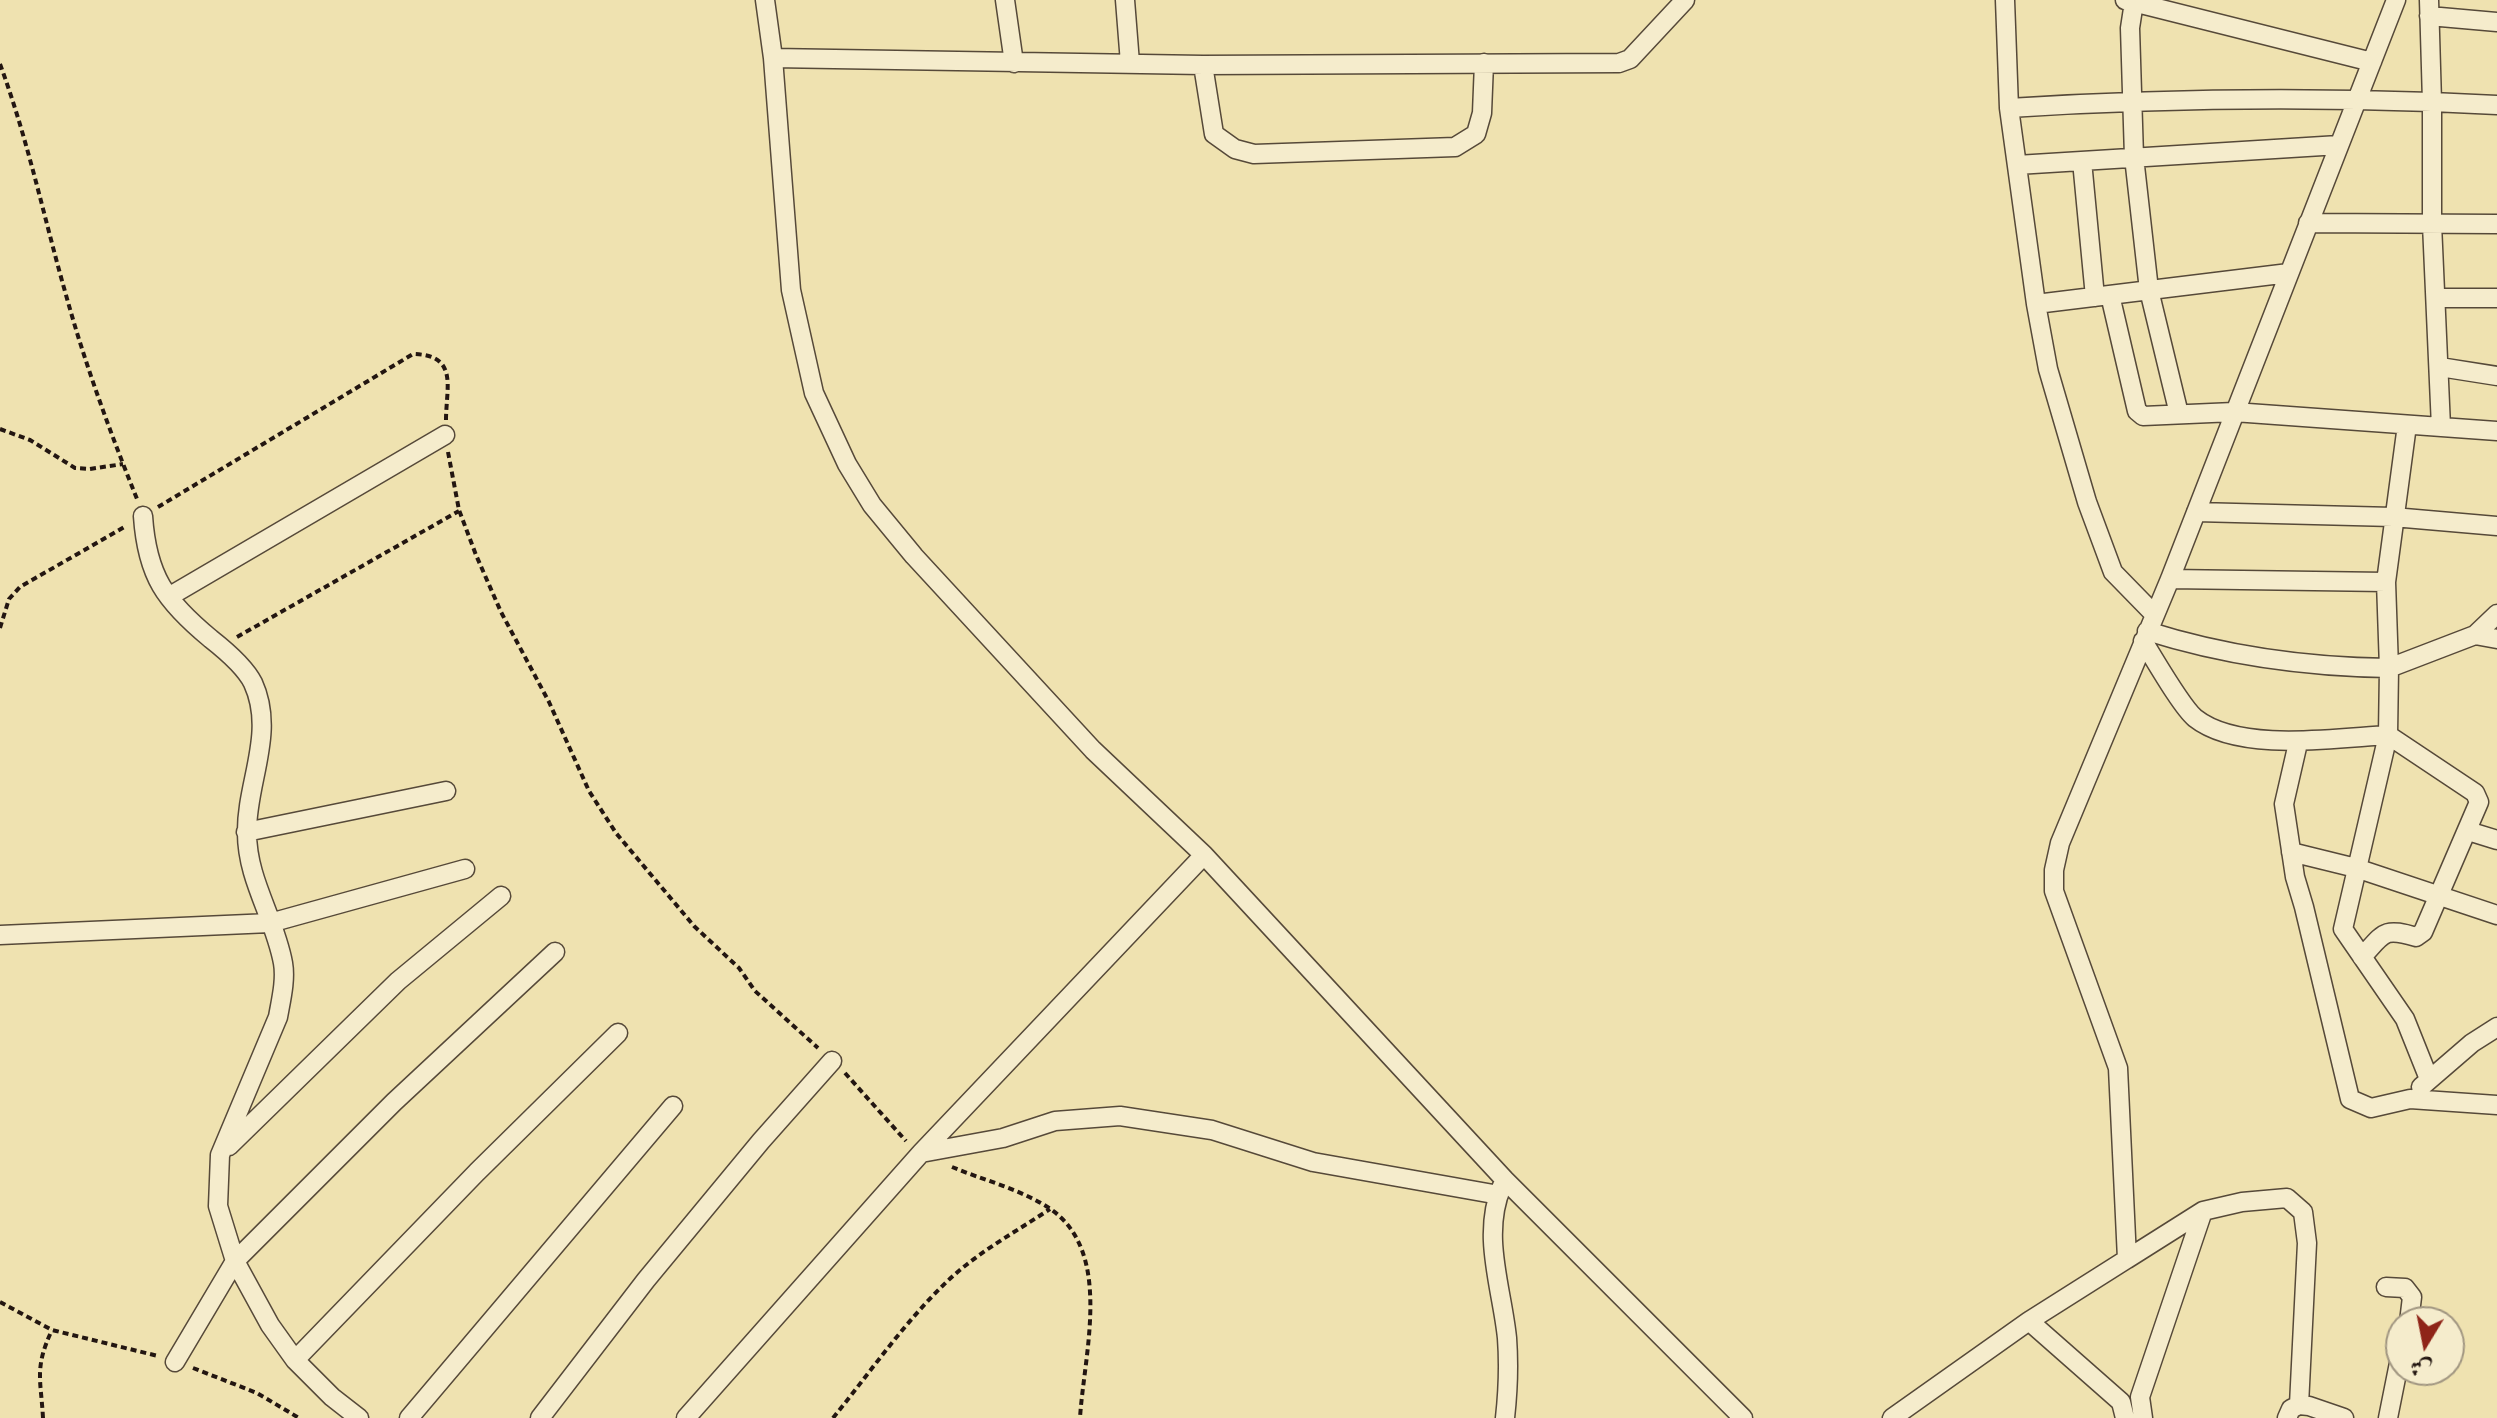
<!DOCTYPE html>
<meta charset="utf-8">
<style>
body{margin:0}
#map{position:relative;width:2497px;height:1418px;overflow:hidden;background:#efe2b0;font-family:Alegreya,Amiri,serif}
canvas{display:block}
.north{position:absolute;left:2385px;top:1306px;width:80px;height:80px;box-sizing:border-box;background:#f5eccc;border:2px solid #a19681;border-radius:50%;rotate:190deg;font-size:22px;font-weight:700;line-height:32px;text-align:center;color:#231611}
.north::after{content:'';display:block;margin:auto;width:28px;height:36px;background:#8f2418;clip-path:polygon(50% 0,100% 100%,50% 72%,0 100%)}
</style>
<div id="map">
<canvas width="2497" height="1418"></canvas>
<div class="north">ش</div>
</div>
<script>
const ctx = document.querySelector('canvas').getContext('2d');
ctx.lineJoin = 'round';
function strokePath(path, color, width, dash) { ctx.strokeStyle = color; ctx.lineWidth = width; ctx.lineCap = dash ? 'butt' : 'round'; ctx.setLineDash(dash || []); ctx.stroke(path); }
const path = new Path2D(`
 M0 64C28 140 44 218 66 295 85 364 110 432 137 499
 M0 429 30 440 75 468 90 469 123 464
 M448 452 459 510 476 555 501 612 549 702 589 791 616 833 694 926 739 968 755 991 818 1048
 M158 507 413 354C459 355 446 387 446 420
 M0 628 9 599 20 587 126 526
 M237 637 459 511
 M845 1073 906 1141
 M952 1167C983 1180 1020 1189 1049 1208 1114 1251 1084 1353 1080 1418
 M0 1302 52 1330 158 1356
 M193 1368 257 1393 299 1418
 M43 1418C41 1380 34 1368 52 1330
 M833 1418C872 1370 908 1317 953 1276 982 1250 1017 1231 1050 1209`);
const minor = new Path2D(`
 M765 0 773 58 791 290 814 393 847 464 872 505 914 556 1093 750 1204 855 1505 1180 1743 1418
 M1005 0 1014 63
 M1125 0 1130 63
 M2005 0 2009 108C2150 99 2291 97 2432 102V224L2441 427
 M2125 0 2372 62
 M2429 0 2432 102 2497 105
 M2134 2 2130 28 2134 157 2149 290 2179 414
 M2429 16 2497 22
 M773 58 1203 65 1619 63 1630 59 1685 0
 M1203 65 1214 134 1235 149 1254 154 1455 147 1476 134 1482 113 1484 63
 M2009 108 2036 304 2289 273
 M2082 161 2095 297
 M2017 165 2339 145
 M2308 223 2497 224
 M2110 295 2137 411 2143 416 2234 412 2497 431
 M2436 298H2497
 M2036 304 2048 369 2087 502 2113 572 2154 614
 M2440 367 2497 376
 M2196 512 2393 517 2497 526
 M143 516C147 576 165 601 211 639 225 650 245 667 253 683 276 733 246 783 247 833 247 880 275 918 283 963 286 980 281 1000 278 1017L220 1155 218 1206 235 1261 270 1325 295 1360 332 1397 359 1418
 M2170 579 2386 582
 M170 596 445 435
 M2147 631C2226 656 2307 667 2389 668L2386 582 2407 425
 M2475 635 2497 639
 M2143 641C2155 660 2181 706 2195 718 2239 753 2336 738 2388 735L2389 668 2475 635 2497 614
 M2298 743 2284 804 2295 877 2304 907 2350 1099 2371 1108 2410 1099 2497 1105
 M2468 831 2497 840
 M246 832 446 791
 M2291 852 2356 868 2497 915
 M0 935 270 923 465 869
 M2362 957C2384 933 2383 927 2416 937L2423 932 2479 802 2475 793 2388 735 2343 929 2405 1019 2429 1079
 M2421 1087 2472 1043 2497 1027
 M229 1146 398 981 501 896
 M921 1153 1003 1138 1055 1121 1120 1116 1212 1130 1313 1162 1499 1195
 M1502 1186C1481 1235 1502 1288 1507 1338 1509 1365 1508 1391 1505 1418
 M2127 1259 2203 1211 2242 1202 2287 1198 2303 1212 2307 1243 2299 1405
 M2386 1287 2405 1288 2412 1297 2409 1322
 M2029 1321 2121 1402 2125 1418
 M295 1360 477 1172 618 1033
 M175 1362 235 1261 394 1102 555 952
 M409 1418 673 1106
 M540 1418 646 1280 761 1141 832 1061
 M686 1418 921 1153 1204 855
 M1892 1418 2029 1321 2127 1259 2118 1068 2054 891V870L2060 843 2170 579 2396 0
 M2143 1418 2140 1397 2203 1211
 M2287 1418 2291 1409 2299 1405 2309 1406 2344 1418
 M2388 1418 2401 1353`);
strokePath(minor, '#564939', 21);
strokePath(path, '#231611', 4, [6, 4]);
strokePath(minor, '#f5eccc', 18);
</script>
